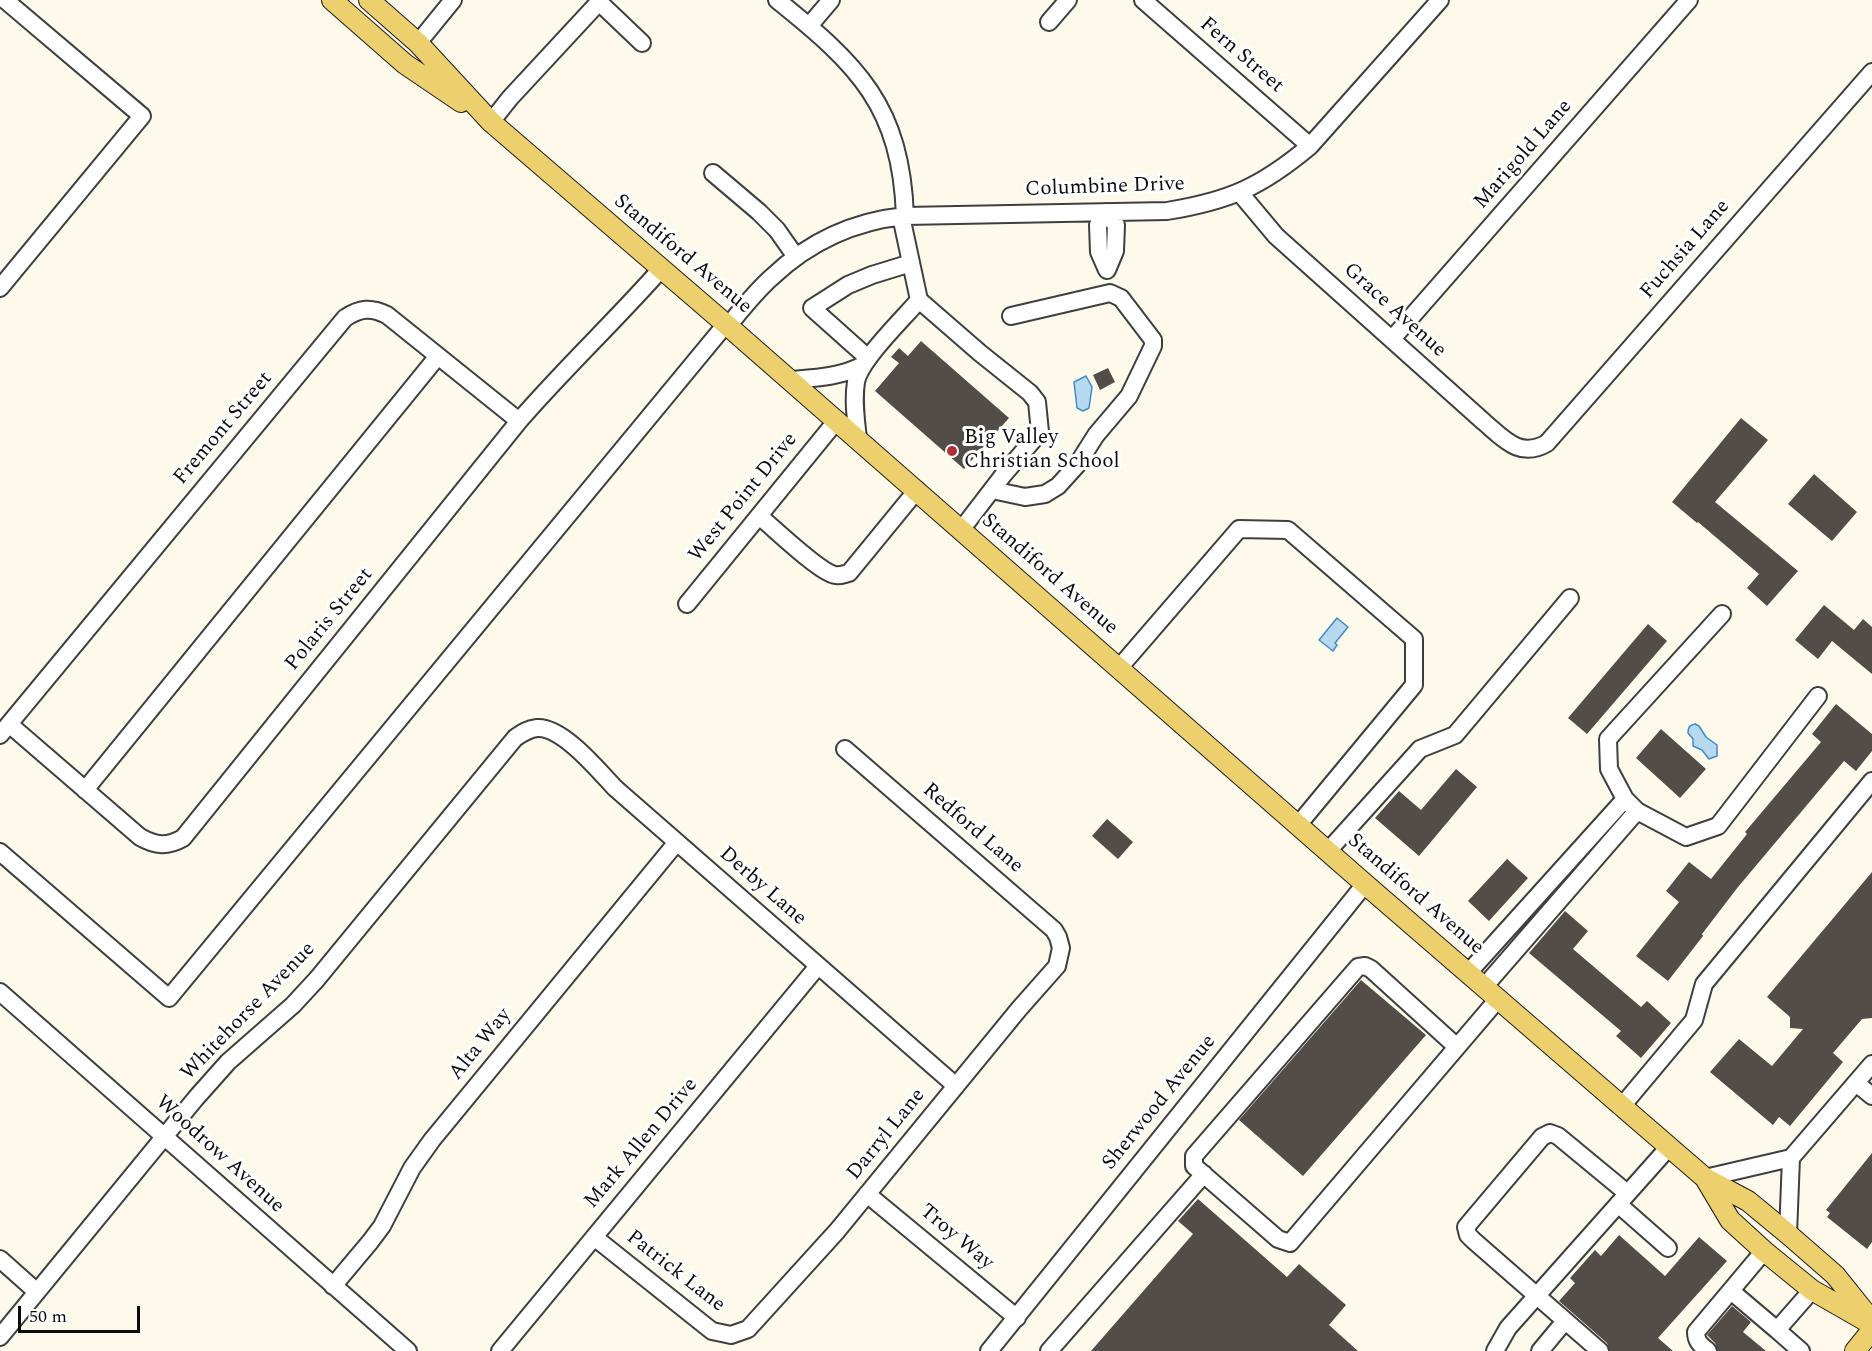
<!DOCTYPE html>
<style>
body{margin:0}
#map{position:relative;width:1872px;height:1351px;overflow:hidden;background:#fdfaec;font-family:Spectral,serif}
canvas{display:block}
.scale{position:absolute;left:18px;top:1306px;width:122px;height:27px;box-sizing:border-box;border:3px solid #0c0c0c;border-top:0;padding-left:8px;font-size:18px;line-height:21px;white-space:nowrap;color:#0c0c0c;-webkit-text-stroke:4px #fff;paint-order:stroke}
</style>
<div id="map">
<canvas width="1872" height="1351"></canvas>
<div class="scale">50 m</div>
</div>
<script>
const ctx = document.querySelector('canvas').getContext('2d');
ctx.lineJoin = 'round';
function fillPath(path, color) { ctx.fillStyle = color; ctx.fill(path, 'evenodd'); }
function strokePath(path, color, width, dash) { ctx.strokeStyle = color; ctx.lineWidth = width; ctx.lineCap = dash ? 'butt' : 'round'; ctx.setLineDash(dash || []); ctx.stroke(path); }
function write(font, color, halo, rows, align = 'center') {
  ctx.font = font + ' Spectral,serif'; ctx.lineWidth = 6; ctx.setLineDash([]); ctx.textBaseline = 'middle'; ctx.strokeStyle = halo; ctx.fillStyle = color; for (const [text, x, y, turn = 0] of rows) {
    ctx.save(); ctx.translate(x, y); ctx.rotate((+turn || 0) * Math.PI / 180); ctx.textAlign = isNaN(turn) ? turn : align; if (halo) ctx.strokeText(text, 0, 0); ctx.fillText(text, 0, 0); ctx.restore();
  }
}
const water = new Path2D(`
 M1086 376 1092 387 1089 408 1083 411 1077 408 1074 382Z
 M1337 618 1348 627 1335 643 1337 645 1333 651 1319 640Z
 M1695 724 1699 726 1706 737 1717 745V756L1709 759 1702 750 1693 746V739L1688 733C1688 728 1689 725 1695 724Z`);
const building = new Path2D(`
 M921 341 1009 418 964 469 875 391 899 363 891 357 899 348 908 356Z
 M1108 368 1115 382 1100 390 1093 375Z
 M1741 418 1768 440 1715 502 1798 571 1767 606 1747 588 1759 574 1698 522 1697 523 1672 502Z
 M1814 474 1857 512 1832 541 1788 504Z
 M1824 605 1854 630 1863 619 1872 627V674L1832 641 1818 659 1795 640Z
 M1648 624 1667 641 1587 734 1568 718Z
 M1836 704 1872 734V751L1856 771 1844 761 1738 887 1702 934 1703 936 1668 981 1636 956 1679 902 1666 891 1689 862 1711 879 1747 834 1745 832 1821 742 1812 734Z
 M1661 729 1706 769 1680 798 1636 758Z
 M1456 769 1477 787 1419 856 1375 818 1399 791 1421 810Z
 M1107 819 1133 842 1118 859 1092 836Z
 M1507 859 1528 878 1489 921 1468 901Z
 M1872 872V1018L1862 1019 1833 1053 1843 1062 1790 1126 1779 1117 1773 1125 1710 1072 1739 1039 1772 1066 1803 1029 1790 1028V1017L1767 997Z
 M1565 911 1588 931 1573 949 1641 1007 1647 1001 1671 1023 1641 1058 1616 1036 1621 1031 1529 953Z
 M1361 980 1426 1035 1303 1176 1239 1120Z
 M1872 1153V1242L1867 1249 1827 1217 1830 1213 1826 1210Z
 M1198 1199 1287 1277 1299 1264 1346 1305 1329 1325 1358 1351H1091L1193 1234 1178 1221Z
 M1619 1235 1665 1276 1699 1237 1727 1261 1658 1338 1673 1351H1610L1607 1343 1559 1301 1575 1283 1570 1278 1595 1250 1601 1256Z
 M1732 1306 1751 1322 1743 1332 1766 1351H1718L1715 1343 1707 1335Z`);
const minor = new Path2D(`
 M777 0C858 65 901 106 905 216
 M1143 0 1310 146
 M1049 22 1068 0
 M809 26 831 0
 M418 43 453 0
 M491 122 510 98 599 2 642 43
 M713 173 759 212 777 230 796 257
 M1240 193 1276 236 1484 422C1504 439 1520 459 1547 443L1872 72
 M1106 212 1116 225 1115 251 1107 270 1099 252 1098 225Z
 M901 216 919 300 980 353 1030 393 1037 402 1040 432 1004 474 961 530
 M0 288 142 116 5 0
 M728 326C742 309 756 291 772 277 809 242 855 221 905 216L1167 211C1229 201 1261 187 1310 146L1440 0
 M1392 339 1689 0
 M868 358 812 308 848 285 872 275 911 263
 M791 380C815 378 841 377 863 365
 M858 439C856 420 853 401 856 382 860 360 903 319 919 300
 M992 490 1025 497 1045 494 1058 486 1077 465 1096 435 1129 396 1153 346V340L1121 298 1110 293 1011 316
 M759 516C774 528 819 572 835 575 840 576 844 574 849 573L917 490
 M687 604 837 420
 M1722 614 1608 739 1609 769 1625 799 1637 811 1686 837 1718 826 1818 696
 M1119 668 1239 529 1288 530 1414 639V685L1298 825
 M9 724 140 837C156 846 167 847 183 838L519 421C564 369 615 321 661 269
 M0 735 345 318C360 308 371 307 387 315L519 421
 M85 790 438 356
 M1328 851 1420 749 1455 735 1570 598
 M0 852 169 998 726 324
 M1468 973 1625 799
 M1484 987 1637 811
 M0 992 408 1351
 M1457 1047 1371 969 1365 966 1358 967 1194 1156V1166L1278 1239 1290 1243 1498 999
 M1856 1083 1872 1096
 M1622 1106 1694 1020 1704 984 1872 781
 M1705 1178 1791 1158 1872 1064
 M867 1194 1017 1318
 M1618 1204 1668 1248
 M1788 1234 1791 1158
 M594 1237 712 1331 731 1335 748 1329 837 1231 1019 1009 1057 966 1061 948 1058 937 1054 930 845 749
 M0 1259 37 1292
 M333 1286 370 1242 382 1226 412 1168 432 1140 677 842
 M1731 1291 1777 1330
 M0 1337 196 1098 228 1062 293 1005 317 979 515 738C522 733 528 729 537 728 562 726 599 771 615 788L956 1086
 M500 1351 818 966
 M989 1351 1365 884
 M1049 1351 1204 1174
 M1495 1351 1508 1328 1669 1147
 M1540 1351 1565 1321
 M1600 1351 1473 1240 1468 1235 1466 1227 1542 1137 1550 1133 1558 1136 1627 1193
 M1708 1351C1701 1345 1696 1342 1696 1332L1764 1251
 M1801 1351 1777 1330 1812 1290`);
const major = new Path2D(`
 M332 0 405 64 461 102
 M369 0 418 43 491 122 728 326 1365 884 1705 1178 1748 1201 1788 1234 1835 1275 1872 1321
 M1705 1178 1730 1220 1764 1251 1812 1290 1866 1321
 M1855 1351 1872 1330`);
const markers = [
 [952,451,6,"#af3134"]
];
const streetNames = [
 ["Fern Street",1241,56,41],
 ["Marigold Lane",1524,155,-49],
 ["Columbine Drive",1105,188,-2],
 ["Fuchsia Lane",1686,250,-49],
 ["Standiford Avenue",682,255,40],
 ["Grace Avenue",1394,311,42],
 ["Fremont Street",224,429,-50],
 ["West Point Drive",744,498,-51],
 ["Standiford Avenue",1049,575,41],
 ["Polaris Street",330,620,-51],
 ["Redford Lane",972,829,41],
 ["Derby Lane",762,887,41],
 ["Standiford Avenue",1415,895,41],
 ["Whitehorse Avenue",249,1012,-46],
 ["Alta Way",481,1045,-51],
 ["Sherwood Avenue",1160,1103,-51],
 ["Darryl Lane",887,1135,-51],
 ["Mark Allen Drive",642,1144,-50],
 ["Woodrow Avenue",219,1155,42],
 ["Troy Way",956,1238,40],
 ["Patrick Lane",675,1272,38]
];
const poiNames = [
 ["Big Valley",964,439],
 ["Christian School",964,463]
];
fillPath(water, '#b6d9f0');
strokePath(water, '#438bc0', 1.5);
fillPath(building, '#534d49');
strokePath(minor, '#3f3f3f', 20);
strokePath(major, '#1d1d1d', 22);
strokePath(minor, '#fff', 16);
strokePath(major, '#ecd06e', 20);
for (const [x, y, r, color] of markers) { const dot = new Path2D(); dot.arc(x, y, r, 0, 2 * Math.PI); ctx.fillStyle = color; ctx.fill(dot); strokePath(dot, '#fff', 2); }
write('21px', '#0c0c0c', '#fff', streetNames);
write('21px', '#0c0c0c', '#fff', poiNames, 'left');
</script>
